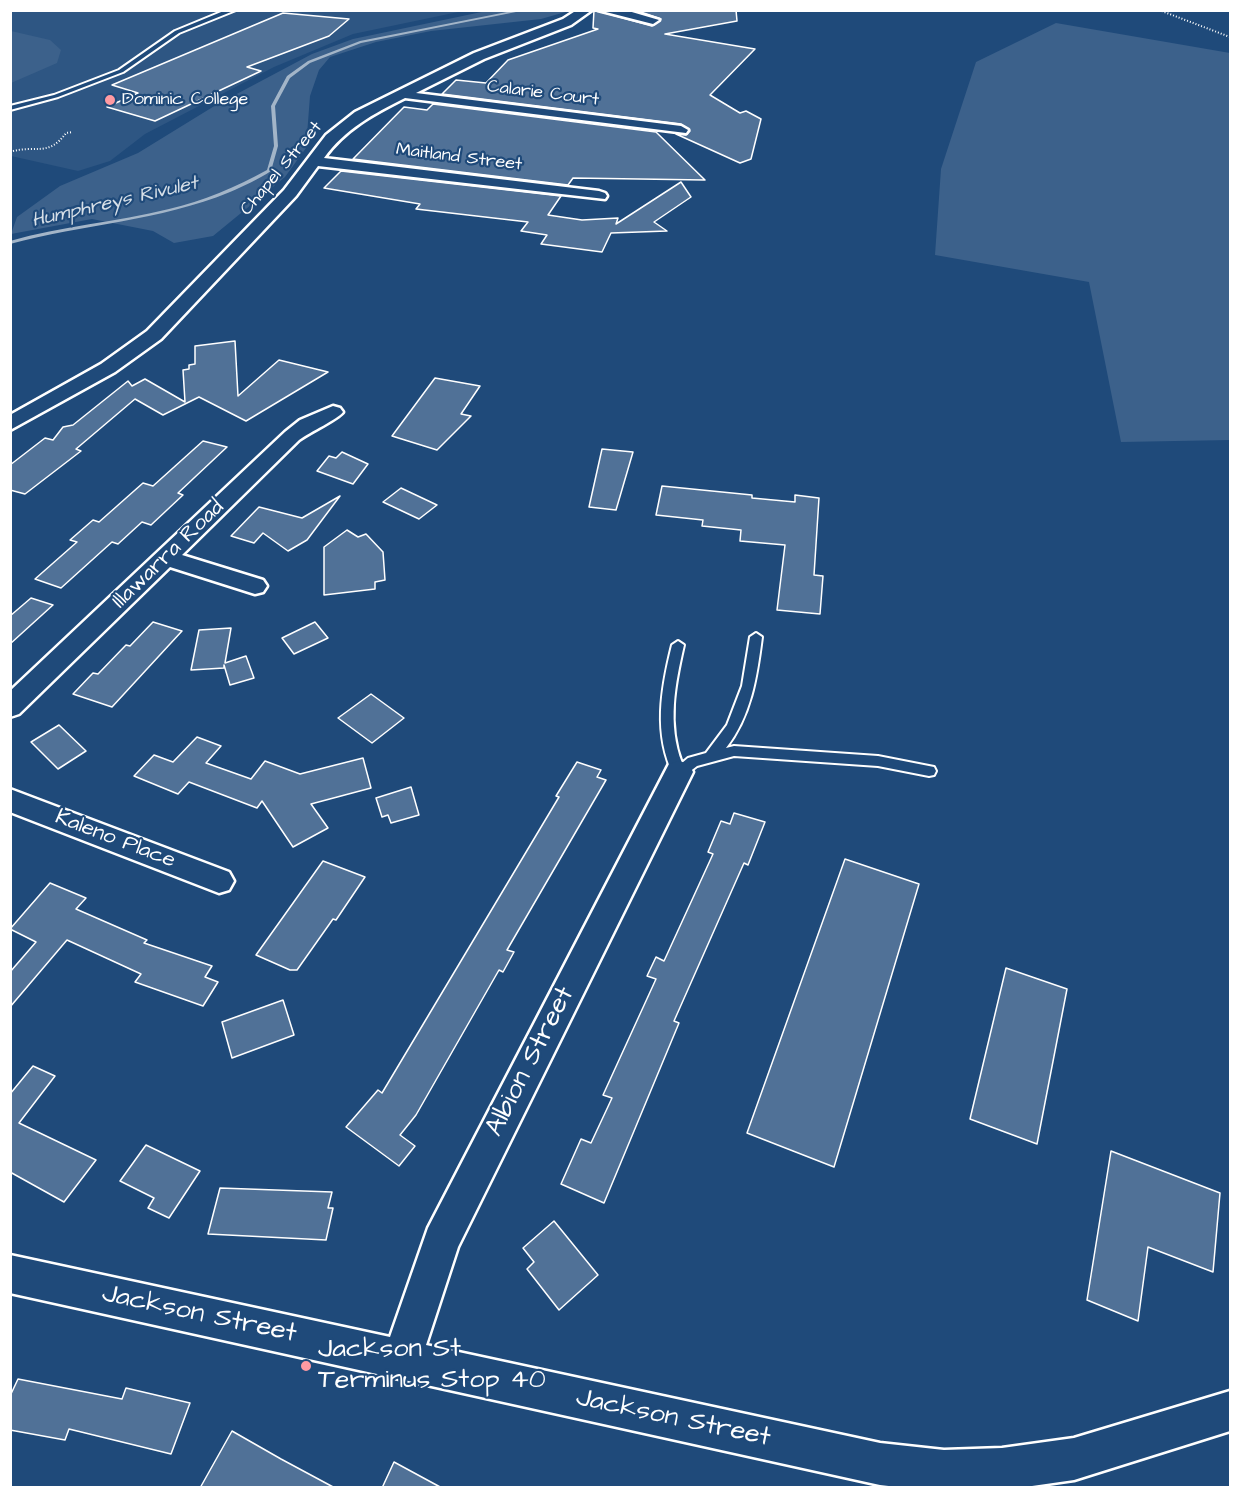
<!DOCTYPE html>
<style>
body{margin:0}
#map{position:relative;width:1241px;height:1498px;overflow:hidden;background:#1f4a7a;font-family:"Architects Daughter",sans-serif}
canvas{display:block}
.frame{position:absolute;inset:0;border:12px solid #fff;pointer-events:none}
</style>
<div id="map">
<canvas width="1241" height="1498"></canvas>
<div class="frame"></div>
</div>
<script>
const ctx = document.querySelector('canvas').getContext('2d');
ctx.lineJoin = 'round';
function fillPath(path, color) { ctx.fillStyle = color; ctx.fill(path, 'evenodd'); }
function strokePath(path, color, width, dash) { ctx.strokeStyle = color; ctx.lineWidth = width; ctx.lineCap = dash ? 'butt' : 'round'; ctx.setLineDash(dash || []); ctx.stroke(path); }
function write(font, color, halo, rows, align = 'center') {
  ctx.font = font + ' "Architects Daughter",sans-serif'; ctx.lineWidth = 4.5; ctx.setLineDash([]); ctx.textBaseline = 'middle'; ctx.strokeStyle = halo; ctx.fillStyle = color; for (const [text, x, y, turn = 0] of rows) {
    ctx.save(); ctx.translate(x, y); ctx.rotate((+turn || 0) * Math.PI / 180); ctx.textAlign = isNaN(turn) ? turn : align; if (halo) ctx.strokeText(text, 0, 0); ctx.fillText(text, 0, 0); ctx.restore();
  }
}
const built = new Path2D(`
 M11 11H463L353 34 274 67 145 134 110 161 78 171 11 156Z`);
const green = new Path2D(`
 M491 10 569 11 541 19 431 31 376 42 330 57 319 70 310 96 306 148 285 177 213 236 174 243 153 231 92 219 11 234 17 217 60 186 138 153 216 105 312 54 353 39Z
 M1056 23 1230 53V440L1121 442 1089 282 935 255 941 169 976 62Z
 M11 31 50 40 61 50 57 63 11 83Z`);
const stream = new Path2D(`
 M517 10H526L361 43 310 63 290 78 275 106 278 146 271 171C259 179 244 186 230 192 160 221 83 224 10 244V241C62 226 116 222 169 209 203 201 236 187 267 170L274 146 271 106 287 76 308 61 360 41Z`);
const building = new Path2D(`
 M594 10 652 26 661 19 635 10H736L737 21 665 34 755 49 710 95 740 113 746 111 761 119 751 159 740 163 676 134 686 135 690 131 681 124 442 94 456 80 486 83 508 60 598 29 593 28Z
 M283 13 349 19 329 36 247 67 261 71 155 121 107 107 138 93 112 85Z
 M433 104 656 132 705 180 573 178 568 185 353 159 404 107 427 110Z
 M341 171 561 196 548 215 582 220 618 218 616 224 681 182 691 197 654 222 667 231 611 233 602 252 541 244 547 235 521 231 528 222 416 209 420 204 324 188Z
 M235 341 238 396 279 360 328 372 246 421 199 397 163 415 135 399 76 449 81 451 25 494 10 490V465L45 438 53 440 63 427 73 425 128 381 132 386 145 379 185 402 183 370 189 369V365L195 364V346Z
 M435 378 480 386 461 414 471 416 437 450 392 436Z
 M203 441 227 447 178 493 183 495 151 525 142 522 118 544 112 542 61 588 35 579 77 542 70 540 93 520 99 522 143 483 153 486Z
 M602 449 633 452 616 510 589 507Z
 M342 452 368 464 353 484 317 471 329 456 336 458Z
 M662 486 752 495V498L795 502V495L819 498 814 575 823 576 820 614 777 610 785 545 740 541 741 530 702 526 703 520 656 515Z
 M401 488 437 505 419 519 383 502Z
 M340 496 307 540 288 551 263 533 254 543 231 536 259 507 302 518Z
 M347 530 358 537 366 534 383 552 385 580 375 582V589L324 595V547Z
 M31 598 53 605 10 644V616Z
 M153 622 182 631 112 707 73 694 93 673 98 674 126 645 130 646Z
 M315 622 328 638 294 654 282 638Z
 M231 628 225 663 246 656 254 678 230 685 224 665V668L191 670 199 630Z
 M371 694 404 718 372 743 338 718Z
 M59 725 86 751 58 769 31 742Z
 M197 737 221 746 206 763 251 779 265 761 300 774 363 758 371 788 311 804 328 828 293 847 262 801 257 808 189 782 178 794 134 776 154 755 173 762Z
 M577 762 601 770 597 777 606 780 507 950 514 952 503 972 499 970 416 1115 400 1135 415 1146 399 1166 346 1127 378 1090 382 1093 559 797 556 796Z
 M411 787 419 815 391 823 388 815 382 817 376 798Z
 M734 813 765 822 748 865 744 863 674 1021 679 1023 604 1203 561 1184 581 1139 591 1143 612 1098 603 1095 656 979 647 976 656 957 664 961 713 854 708 852 721 821 730 824Z
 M845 859 919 884 834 1167 747 1133Z
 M323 861 365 877 336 920 333 919 297 970H290L256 955Z
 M50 883 86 898 76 909 147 940 144 943 212 966 205 977 218 982 203 1006 135 982 141 974 67 940 10 1007V972L36 942 10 929Z
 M1006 968 1067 989 1037 1144 970 1119Z
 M283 1000 294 1035 232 1058 222 1022Z
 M33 1066 55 1076 19 1123 96 1160 64 1202 10 1172V1094Z
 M146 1145 200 1171 169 1218 148 1208 154 1198 120 1181Z
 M1111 1151 1220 1193 1213 1272 1148 1247 1138 1321 1087 1300Z
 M220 1188 332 1192 328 1208H333L326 1240 208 1234Z
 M554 1221 598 1275 559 1310 527 1269 534 1262 523 1248Z
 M18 1379 122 1399 126 1388 190 1403 171 1454 69 1429 65 1440 10 1430V1396Z
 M232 1431 281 1459 335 1488H200Z
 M394 1462 442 1488H382Z`);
const path = new Path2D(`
 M1159 10 1230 37
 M10 152C34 144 48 158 66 133L73 132`);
const service = new Path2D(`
 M226 10H236L179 33 123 72 58 97 10 110V106L54 95 119 70 175 31Z
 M756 633 762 637C757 677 751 716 726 748L734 746 878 756 934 767 936 771 934 775 929 776 878 766 734 756 697 766 684 776H674C653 734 661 689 672 645L678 641 684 645C675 684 667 724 682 763L688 758 706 753 727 725 742 686 750 637Z`);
const minor = new Path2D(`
 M577 10H592L571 25 484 59 416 93 681 126 688 130 686 133 405 98C373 114 345 129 324 158L599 191 605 193 607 196 605 199 318 166 296 196 161 339 115 372 10 430V415L101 364 147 331 284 190 326 135 355 112 474 53 563 19Z
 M598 10H625L659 20 653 24Z
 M333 406 340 408 343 412C338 419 310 432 299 440L182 555 263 580 267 586 263 592 255 594 170 567 19 714 10 717V691L285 432 300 420Z
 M679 761 689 764 693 772 458 1247 426 1345 880 1443 944 1450 1002 1448 1074 1438 1230 1391V1431L1074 1480 1018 1488H906L880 1485 10 1293V1255L390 1337 428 1228 669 764Z
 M10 789 229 872 234 881 229 890 219 893 10 812Z`);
const markers = [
 [110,100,6,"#ff9aa2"],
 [306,1366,6,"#ff9aa2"]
];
const farStreetnames = [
 ["Calarie Court",543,94,7],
 ["Maitland Street",459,158,7],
 ["Chapel Street",282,169,-50]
];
const farPoinames = [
 ["Dominic College",122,100]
];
const farWaternames = [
 ["Humphreys Rivulet",115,203,-13]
];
const streetNames = [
 ["Illawarra Road",169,555,-44],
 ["Kaleno Place",115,840,21]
];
const nearStreetnames = [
 ["Albion Street",531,1062,-63],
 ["Jackson Street",199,1315,12],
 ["Jackson Street",673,1419,12]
];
const nearPoinames = [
 ["Jackson St",318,1350],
 ["Terminus Stop 40",318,1381]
];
fillPath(built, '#2e5683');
fillPath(green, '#3c618b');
fillPath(stream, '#a3b5c8');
fillPath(building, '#507197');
strokePath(building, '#fff', 1.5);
strokePath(service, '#fff', 4);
strokePath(minor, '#fff', 5);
strokePath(path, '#fff', 2, [1, 2]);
fillPath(service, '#1f4a7a');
fillPath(minor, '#1f4a7a');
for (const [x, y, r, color] of markers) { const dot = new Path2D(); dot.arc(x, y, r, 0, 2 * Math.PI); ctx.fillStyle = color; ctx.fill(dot); strokePath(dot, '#1f4a7a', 2); }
write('18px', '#fff', '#1f4a7a', farStreetnames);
write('18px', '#fff', '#1f4a7a', farPoinames, 'left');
write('italic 20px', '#d8e0e8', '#1f4a7a', farWaternames);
write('22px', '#fff', '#1f4a7a', streetNames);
write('27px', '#fff', '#1f4a7a', nearStreetnames);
write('27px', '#fff', '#1f4a7a', nearPoinames, 'left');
</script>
